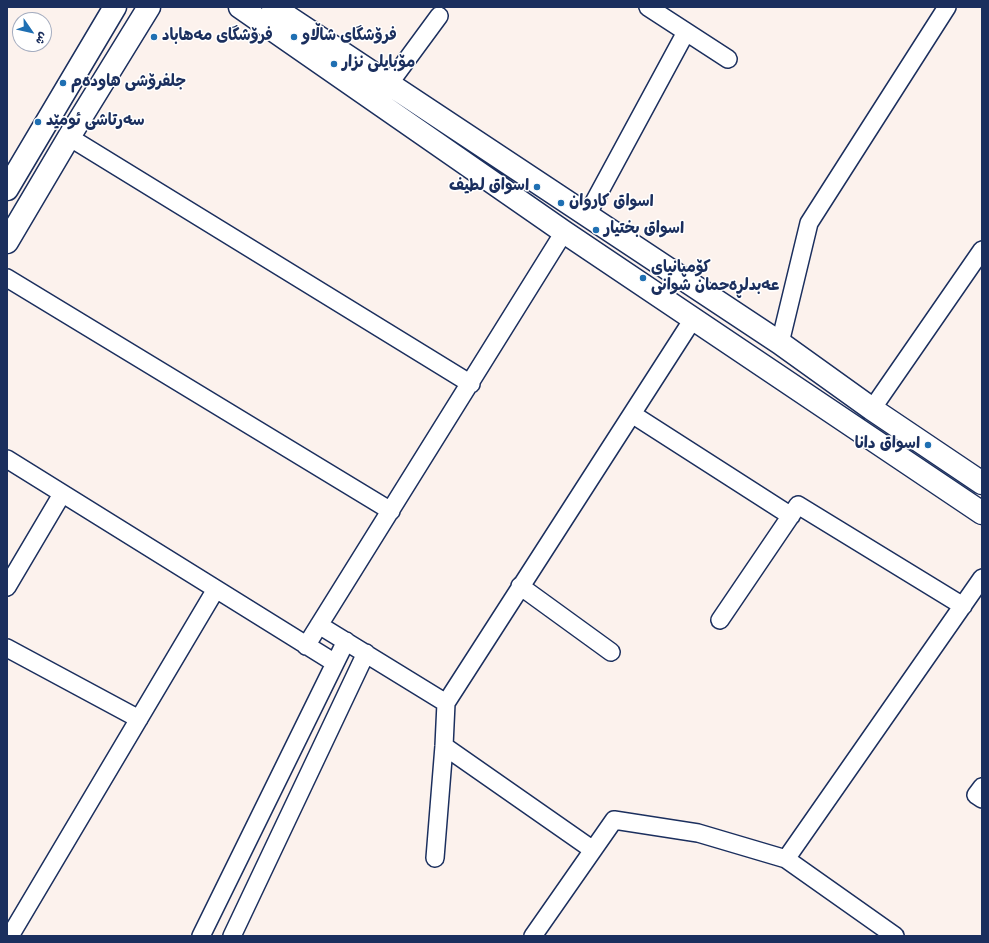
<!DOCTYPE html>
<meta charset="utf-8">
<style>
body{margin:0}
#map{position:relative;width:989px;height:943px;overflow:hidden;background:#fcf2ed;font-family:"Indie Flower","Playpen Sans Arabic",sans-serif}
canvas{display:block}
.frame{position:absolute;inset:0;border:8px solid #1b2f5e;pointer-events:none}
.north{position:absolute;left:12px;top:12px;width:40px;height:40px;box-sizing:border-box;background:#fff;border:1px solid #a4acbf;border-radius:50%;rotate:124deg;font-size:11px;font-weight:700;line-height:16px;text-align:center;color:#1b2f5e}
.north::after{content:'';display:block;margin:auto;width:14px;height:18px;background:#1f6fb2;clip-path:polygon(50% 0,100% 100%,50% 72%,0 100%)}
</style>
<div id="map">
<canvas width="989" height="943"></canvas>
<div class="frame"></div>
<div class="north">ش</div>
</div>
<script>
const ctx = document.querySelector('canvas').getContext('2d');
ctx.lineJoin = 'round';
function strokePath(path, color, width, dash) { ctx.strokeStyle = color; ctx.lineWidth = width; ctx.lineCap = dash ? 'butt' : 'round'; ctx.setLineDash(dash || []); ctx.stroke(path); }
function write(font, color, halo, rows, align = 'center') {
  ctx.font = font + ' "Indie Flower","Playpen Sans Arabic",sans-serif'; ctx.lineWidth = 3; ctx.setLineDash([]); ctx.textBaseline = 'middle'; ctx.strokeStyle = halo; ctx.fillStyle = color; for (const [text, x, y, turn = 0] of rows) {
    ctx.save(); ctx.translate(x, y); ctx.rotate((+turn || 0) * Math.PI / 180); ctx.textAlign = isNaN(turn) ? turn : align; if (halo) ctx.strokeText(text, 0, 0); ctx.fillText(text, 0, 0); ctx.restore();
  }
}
const street = new Path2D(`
 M648 7 728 59
 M389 84 439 16
 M69 137 471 384
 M587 215 686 32
 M7 278 391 511
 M780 343 809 223 947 7
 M872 409 982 250
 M632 414 791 516
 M7 459 335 663
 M520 586 611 652
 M7 587 62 494
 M720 620 798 505 963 606
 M319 625 446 703
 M306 646 564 232
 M7 648 139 719
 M444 746 593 850
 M982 787 976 795 982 799
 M435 858 444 746 446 703 693 319
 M786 859 982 578
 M10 936 216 589
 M201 936 346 641
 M232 936 366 653
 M533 936 614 820 698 833 786 859 895 936`);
const secondary = new Path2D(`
 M240 7 564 232 982 513
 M273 7 780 343 872 409 982 483
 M7 189 115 7
 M7 242 69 137 149 7`);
const markers = [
 [154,37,4,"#1f6fb2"],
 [294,37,4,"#1f6fb2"],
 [334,64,4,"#1f6fb2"],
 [63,83,4,"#1f6fb2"],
 [38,122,4,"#1f6fb2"],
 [537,187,4,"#1f6fb2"],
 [561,203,4,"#1f6fb2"],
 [596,230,4,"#1f6fb2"],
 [643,278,4,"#1f6fb2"],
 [928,445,4,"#1f6fb2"]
];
const poiNames = [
 ["فرۆشگای مەهاباد",162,37],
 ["فرۆشگای شاڵاو",302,37],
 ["مۆبایلی نزار",342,64],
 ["جلفرۆشی هاودەم",71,83],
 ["سەرتاشی ئومێد",46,122],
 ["اسواق لطيف",529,187,"right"],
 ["اسواق كاروان",569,203],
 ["اسواق بختيار",604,230],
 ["کۆمپانیای",651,269],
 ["عەبدلڕەحمان شوانی",651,287],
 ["اسواق دانا",920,445,"right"]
];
strokePath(street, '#1b2f5e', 20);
strokePath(secondary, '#1b2f5e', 25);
strokePath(street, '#fff', 17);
strokePath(secondary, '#fff', 22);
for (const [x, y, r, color] of markers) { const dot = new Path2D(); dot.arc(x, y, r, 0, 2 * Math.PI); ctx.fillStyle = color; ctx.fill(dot); strokePath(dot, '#fff', 1.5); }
write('bold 16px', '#1b2f5e', '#fff', poiNames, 'left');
</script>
